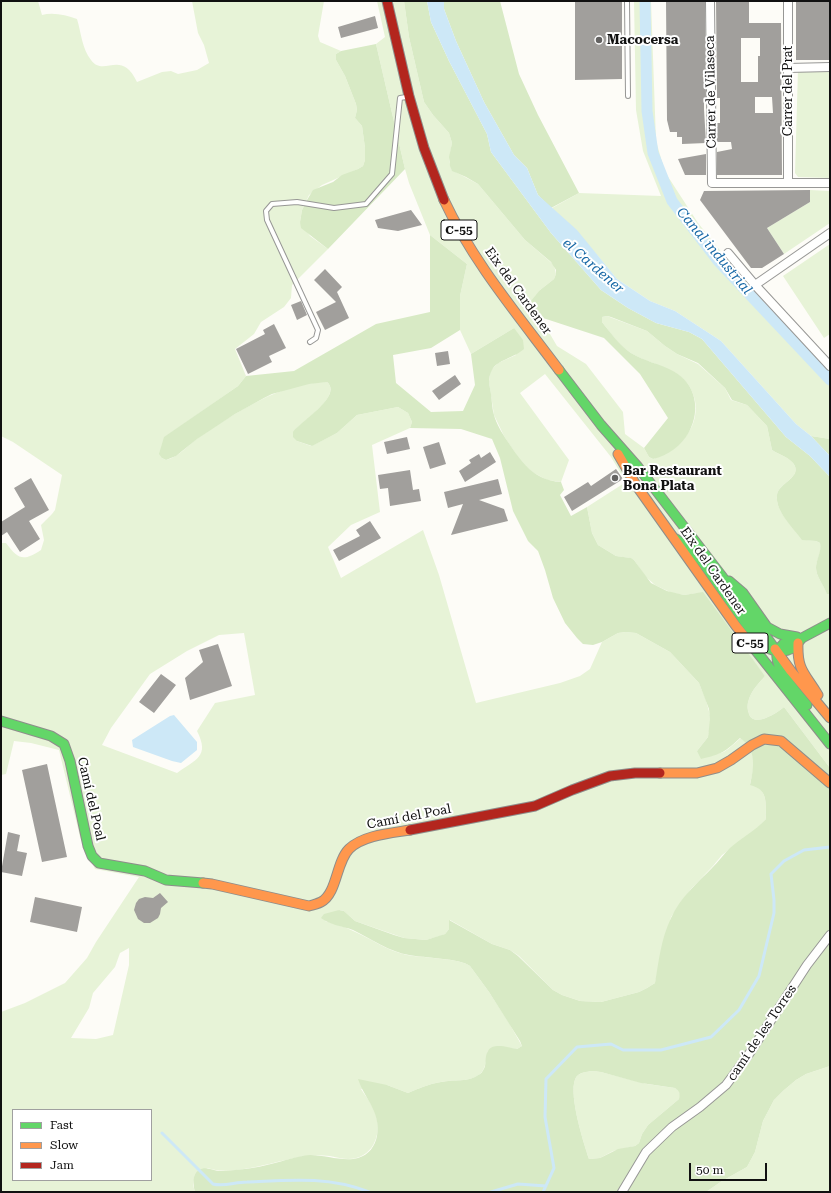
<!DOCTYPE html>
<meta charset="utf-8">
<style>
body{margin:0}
#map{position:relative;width:831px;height:1193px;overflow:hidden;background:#fdfcf7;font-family:"Roboto Serif",serif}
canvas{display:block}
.frame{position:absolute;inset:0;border:2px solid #111;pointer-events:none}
.legend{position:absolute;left:12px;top:1109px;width:140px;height:72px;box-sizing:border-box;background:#fff;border:1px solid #a0a0a0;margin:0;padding:5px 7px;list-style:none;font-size:12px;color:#111}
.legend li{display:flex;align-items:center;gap:8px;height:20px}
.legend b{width:20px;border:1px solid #a0a0a0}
.scale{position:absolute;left:689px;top:1163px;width:78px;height:18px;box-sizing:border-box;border:2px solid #111;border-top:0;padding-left:5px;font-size:12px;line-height:14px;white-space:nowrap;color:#111;-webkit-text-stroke:3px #fff;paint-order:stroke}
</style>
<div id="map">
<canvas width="831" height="1193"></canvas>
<div class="frame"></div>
<ul class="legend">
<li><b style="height:5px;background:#63d668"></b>Fast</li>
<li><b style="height:5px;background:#ff974d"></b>Slow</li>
<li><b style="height:5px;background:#b3261e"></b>Jam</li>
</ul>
<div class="scale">50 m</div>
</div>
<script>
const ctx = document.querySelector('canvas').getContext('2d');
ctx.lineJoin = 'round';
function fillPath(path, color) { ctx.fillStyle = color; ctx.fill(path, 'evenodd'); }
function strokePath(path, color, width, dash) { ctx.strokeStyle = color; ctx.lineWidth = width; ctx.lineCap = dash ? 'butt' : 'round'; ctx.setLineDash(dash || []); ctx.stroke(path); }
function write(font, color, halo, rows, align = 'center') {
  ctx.font = font + ' "Roboto Serif",serif'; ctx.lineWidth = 4; ctx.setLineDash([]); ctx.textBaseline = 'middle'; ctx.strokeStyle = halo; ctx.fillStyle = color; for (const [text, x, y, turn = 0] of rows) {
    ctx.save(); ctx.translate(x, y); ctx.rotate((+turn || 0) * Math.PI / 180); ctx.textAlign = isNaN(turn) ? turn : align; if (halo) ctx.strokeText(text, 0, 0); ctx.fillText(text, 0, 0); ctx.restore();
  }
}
const green = new Path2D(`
 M1 1H38L42 15C53 12 66 15 77 19 81 32 82 49 91 60 104 78 121 48 137 82L162 72 171 71 178 74 197 70 209 63 204 45 198 33 192 1H324L318 36 320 42 341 51 336 54V60L345 76 356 104 357 110 355 118 362 126 365 148V160L363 166 358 169 322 185 309 195 302 210 300 222 310 236 328 249 292 285 291 298 284 307 261 322 254 334 235 349 246 376 238 386 165 437 162 458 166 460C179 457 188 445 199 437 236 413 281 382 327 382 342 395 305 420 296 429L297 441 311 446 337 433 357 415 398 407 408 413 412 422 410 428 372 445 380 512 351 525 328 547 341 578 423 530 439 575 476 703 560 683 580 676 590 669 602 642 618 633 626 632 636 633 670 652 699 683 706 700 711 719 708 737 697 751C724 755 720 756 741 738 757 752 755 765 750 784 769 790 765 803 766 819L757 829 722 855 713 866 691 889 671 917 655 983 647 988 639 992 601 1002 580 1001 562 995 553 990 519 956 510 950 492 944 450 920 449 929 445 934 440 936 426 940 404 938 355 921 344 911 339 910 325 921C334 924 343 926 351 930 370 938 387 951 407 955 423 958 459 958 470 966L489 992 509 1023 522 1046 517 1049 497 1047 488 1051C486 1058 486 1069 480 1074 469 1083 454 1079 441 1082 429 1084 419 1088 408 1093L387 1085 361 1089C366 1097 374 1106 376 1115 382 1136 372 1159 348 1159 343 1159 336 1157 330 1156 320 1155 310 1155 300 1157 276 1161 230 1177 208 1168L195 1175 193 1185 195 1192H1V1012L25 1003 65 983 87 958 96 942 139 877 95 869 80 837 59 750 31 743 14 741 6 774 1 775V543H6C18 559 23 562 41 550L44 540 41 525 52 514 55 510 62 475 13 442 1 436ZM244 633 255 695 215 703 197 731C210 757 196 759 177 773L102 745 111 728 150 674 187 651 219 635ZM129 948V965L113 1035 96 1039 71 1038 89 1008 93 993 115 967 120 953ZM13 1110H151V1180H13Z
 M377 1H404L409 37 424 102 433 115 449 133 452 143 449 161 452 170 478 184 525 240 554 265 556 274 554 279 540 290 532 310 540 317 557 346 586 364 623 412 625 434 644 448 649 457 653 459C670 453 684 443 692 426 696 417 697 406 694 397 686 367 653 367 631 353 619 346 610 332 602 322V317L607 316 647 331 665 346 677 354 698 364 725 388 731 400 747 405 767 426 772 450C778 454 788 457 793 463 804 477 778 483 777 495 775 513 795 529 806 540L816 541 820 543C823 552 816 559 816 568 816 577 824 585 827 593L830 594V768L784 707C777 713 754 728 749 714 747 709 747 704 749 699 752 690 759 683 765 676L698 593 684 595 672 593 655 585 645 576 634 560 630 558 616 556 598 545 592 533 587 507 626 482 611 457 545 374 520 393 569 460 561 482 547 480 534 473 523 465 504 436 494 415 489 382 490 373 492 369 498 363 516 355 514 328 471 354 460 330V296L467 264 430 235 409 183 405 169 376 44 385 37Z
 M634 1H651L656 141 665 172 698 223 751 289 830 375V439L811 436 796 424 721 341 675 311 650 301 617 279 597 255 552 208 579 193 661 196 643 151 636 110Z
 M798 69 830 70V178L798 177 795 173Z
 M810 190 830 191V223L784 254 767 228 810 202Z
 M830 244V334L824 338 783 276Z
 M830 1066V1192H706L722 1181 747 1167 755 1152 763 1121 774 1100 783 1091 796 1080 806 1074Z
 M592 1071 601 1072 647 1084 675 1088 679 1090 680 1095 679 1099 648 1125 642 1134 639 1143 635 1146 613 1151 600 1158 589 1159C584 1144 566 1088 577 1076 581 1072 586 1072 592 1071Z`);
const forest = new Path2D(`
 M404 1H427L431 22 449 61 487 134 491 152 551 233 601 290 628 308 656 323 689 332 702 339 786 437 810 456 830 477V594H827C824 585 816 577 816 568 816 559 822 552 820 543L816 541 802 540C793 527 775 512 777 495 778 483 804 477 793 463 788 457 778 454 772 450L767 426 747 405 732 400 725 388 698 363 677 354 665 346 647 331 611 317 607 316 602 317V322C610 332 620 346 631 353 644 361 660 364 673 371 696 383 701 410 689 432 682 445 668 456 653 459L649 457 644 448 668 418 640 374 604 338 540 317 532 310 531 301 540 290 554 279 556 274V270L551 262 525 240 478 184 466 177 457 173 452 171 450 166 449 157 452 143 449 133 433 115 424 102 409 37Z
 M444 1H500L519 74 538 115 579 193 551 208 538 195 527 168 514 155 484 102 456 41 444 9Z
 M376 44 405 169 328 249 301 228 300 222 302 210 307 200 313 190 333 182 342 175 358 169 363 166 365 160V148L362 126 355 118 357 110 356 104 345 76 336 60V54L341 51Z
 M430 235 467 264 460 296V330L431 348 393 355 396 383 431 412 463 411 475 385 471 354 514 328 523 340 524 349C514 358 497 360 492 370 487 379 490 386 491 394 492 401 492 409 494 415 496 423 502 433 506 439 521 461 532 480 561 482L564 490 560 495 571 516 587 507 592 533 598 545 616 556 631 558 634 560 651 583 667 591 684 595 703 592 765 676C759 683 752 690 749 699 747 704 747 709 749 714 754 728 777 713 784 707L830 768V1066L806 1074 796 1080 783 1091 774 1100 763 1121 755 1152 747 1167 722 1181 706 1192H195C193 1185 192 1174 199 1170 207 1165 214 1172 223 1171 239 1170 256 1168 271 1164 284 1161 297 1156 310 1155 325 1155 344 1162 358 1158 369 1155 375 1146 377 1136 381 1111 365 1100 358 1079L387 1085 408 1093C419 1088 429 1084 441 1082 454 1079 468 1083 480 1074 482 1073 484 1069 485 1066 486 1062 485 1055 488 1051 493 1042 509 1048 517 1049L522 1046 520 1041 489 992 470 966C459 958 424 958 409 955 390 952 371 939 353 930 342 926 330 925 321 918L324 914 339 910 344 911 355 921 394 935 404 938 426 940 445 934 449 929V920L492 944 510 950 518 956 553 990 562 995 580 1001 601 1002 639 992 647 988 655 983C659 960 661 939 671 918 680 898 697 883 712 868 718 862 724 854 730 848 742 837 754 832 766 819 765 802 769 790 750 785 754 767 757 750 740 738 725 752 722 754 701 759L697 751 708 737 710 719 709 709 699 683 670 652 636 633 626 632 618 633 602 642 593 645 583 644 577 638 565 623 553 598 545 570 538 551 528 541 513 511 500 458 492 439 461 429 410 428 412 422 408 413 398 407 357 415 337 433 312 446 297 441 293 437V432C301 421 343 396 327 382L309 384 272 394 264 398 235 414 197 439 176 456 166 460 162 458 159 454 164 437 238 386 246 376 294 371 376 324 430 312ZM592 1071 601 1072 641 1083 675 1088C680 1091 680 1094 679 1099L648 1125 642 1134 639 1143 635 1146 618 1149 600 1158 589 1159C584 1144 566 1088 577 1076 581 1072 586 1072 592 1071Z
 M811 436 830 439V456Z`);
const water = new Path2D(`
 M427 1H444V9L456 41 484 102 514 155 527 168 538 195 577 230 617 279 650 301 675 311 721 341 796 424 811 436 830 456V477L810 456 786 437 702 339 689 332 656 323 628 308 601 290 551 233 491 152 487 134 449 61 431 22Z
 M174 715 197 742V750L181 763 172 761 133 747 132 740 170 716Z`);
const stream = new Path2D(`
 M162 1133 213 1184C224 1187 235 1182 247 1182 289 1180 329 1176 369 1192
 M491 1192 518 1184 546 1186
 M543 1192 554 1168 545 1117 546 1079 577 1047 611 1044 623 1050H661L711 1037 739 1010 759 976 774 913V900L771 874 784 861 804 850 830 847`);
const canal = new Path2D(`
 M645 1 647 111 653 153 672 201 718 261 830 380`);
const building = new Path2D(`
 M575 1H622V79L575 80Z
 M666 1H705L706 98H704V109L706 143 682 144V137H677V132H670L667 120Z
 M716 1H749V23H781L782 175H717V152L732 149 731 142H717V123H720V98H717ZM741 38H760V56H758V82H741ZM755 97H772L773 113H755Z
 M796 1H830V60H796Z
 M375 16 378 28 341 38 338 27Z
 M706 154V175H685L678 159Z
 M810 190V202L767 228 784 254 762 268H751L700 200 704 191Z
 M411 210 422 225 398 231 378 228 375 220Z
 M325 269 342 287 337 292 349 318 325 330 316 312 336 302 314 280Z
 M301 301 307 315 297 320 291 305Z
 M274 324 286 348 269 356 272 362 248 374 236 349 265 334 263 330Z
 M448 351 450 364 437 366 435 353Z
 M455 375 461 384 439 400 432 391Z
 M407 437 410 449 387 454 384 442Z
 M439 442 446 464 430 469 423 447Z
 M490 452 496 462 465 482 459 471 471 463 469 460 479 454 481 458Z
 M616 469 623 479 572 511 564 497 588 482 591 486Z
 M410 470 413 490 419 489 421 501 390 506 388 488 380 489 378 475Z
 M31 478 49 510 29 521 40 539 20 552 7 532 1 536V522L25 507 14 488Z
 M498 479 502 494 479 500 504 509 508 521 451 535 463 504 448 508 444 492Z
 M370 521 381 538 339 561 333 550 360 536 356 530Z
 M218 644 232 686 190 700 185 678 203 662 199 650Z
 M161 674 176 685 154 713 139 702Z
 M47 764 67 857 42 862 22 770Z
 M8 832 20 835 17 851 27 853 22 876 1 872Z
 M160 893 168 902 161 908 160 914 158 918 150 923H144L138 919 134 910 136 903 139 899 145 897 153 898Z
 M35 897 82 907 77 932 30 922Z`);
const lane = new Path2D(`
 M627 1 628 96
 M310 342 316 338 318 330 267 220 266 211 272 204 297 202 334 208 366 204 392 174 400 98 406 97`);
const street = new Path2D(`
 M710 1 712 183H830
 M788 1V182
 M788 68 830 67
 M728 253 755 285 830 366
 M755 285 830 233
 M622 1192 646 1152 672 1127 700 1107 726 1085 749 1054 807 965 830 935`);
const fast = new Path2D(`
 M559 370 601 425 638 467 721 575 775 649
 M676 539 691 549 703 563 746 624 765 647 778 652 788 650 793 648 802 638 830 623
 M729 581 743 593 767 627 780 634 797 637
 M793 637C786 641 778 647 777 655 775 669 798 694 807 705
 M753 647 830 744
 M1 721 51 736 64 744 70 761 88 846 92 856 99 863 145 871 166 880 203 883`);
const slow = new Path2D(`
 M444 200C473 262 518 315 559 370
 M618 454 636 485 736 626 753 647
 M798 643C797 671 805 673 818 695
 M775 649 791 671 830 718
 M660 773H697L717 768 731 760 752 745 764 739 781 741 830 783
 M203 883 212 884 309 906C313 905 317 904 321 902 337 894 336 862 349 849 363 835 392 833 410 830`);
const jam = new Path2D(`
 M387 1 409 96 424 148 444 200
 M410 830 535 806 572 790 610 776 635 773H660`);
const markers = [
 [599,40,4,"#646362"],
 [615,478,4,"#646362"]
];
const shields = [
 [459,230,36],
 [750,643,36]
];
const shieldNames = [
 ["C-55",459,230],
 ["C-55",750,643]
];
const poiNames = [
 ["Macocersa",607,40],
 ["Bar Restaurant",623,471],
 ["Bona Plata",623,486]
];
const streetNames = [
 ["Carrer del Prat",788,91,-90],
 ["Carrer de Vilaseca",711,92,-91],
 ["Eix del Cardener",518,291,54],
 ["Eix del Cardener",713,571,55],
 ["Camí del Poal",91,799,77],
 ["Camí del Poal",409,817,-11],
 ["camí de les Torres",762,1033,-56]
];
const waterNames = [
 ["Canal industrial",714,251,50],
 ["el Cardener",593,266,41]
];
fillPath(green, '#e7f3d7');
fillPath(forest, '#d8eac5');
fillPath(water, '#cde8f7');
strokePath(stream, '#cde8f7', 3);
strokePath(canal, '#cde8f7', 11);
fillPath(building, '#a19f9c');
strokePath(lane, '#979795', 6);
strokePath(street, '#979795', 10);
strokePath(fast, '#8e8d8b', 11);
strokePath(slow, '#8e8d8b', 11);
strokePath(jam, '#8e8d8b', 11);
strokePath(lane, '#fffffe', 4);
strokePath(street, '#fffffe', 8);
strokePath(fast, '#63d668', 9);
strokePath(slow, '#ff974d', 9);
strokePath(jam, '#b3261e', 9);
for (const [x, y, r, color] of markers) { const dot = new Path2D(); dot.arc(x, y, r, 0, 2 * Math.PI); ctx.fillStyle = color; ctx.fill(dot); strokePath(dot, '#fff', 1.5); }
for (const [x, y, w] of shields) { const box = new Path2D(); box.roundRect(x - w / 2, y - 10, w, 20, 3); ctx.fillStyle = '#fff'; ctx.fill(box); strokePath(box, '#111', 1); }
write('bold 12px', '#111', null, shieldNames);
write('bold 13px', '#111', '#fff', poiNames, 'left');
write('13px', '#111', '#fff', streetNames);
write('italic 14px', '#1768a6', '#fff', waterNames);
</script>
